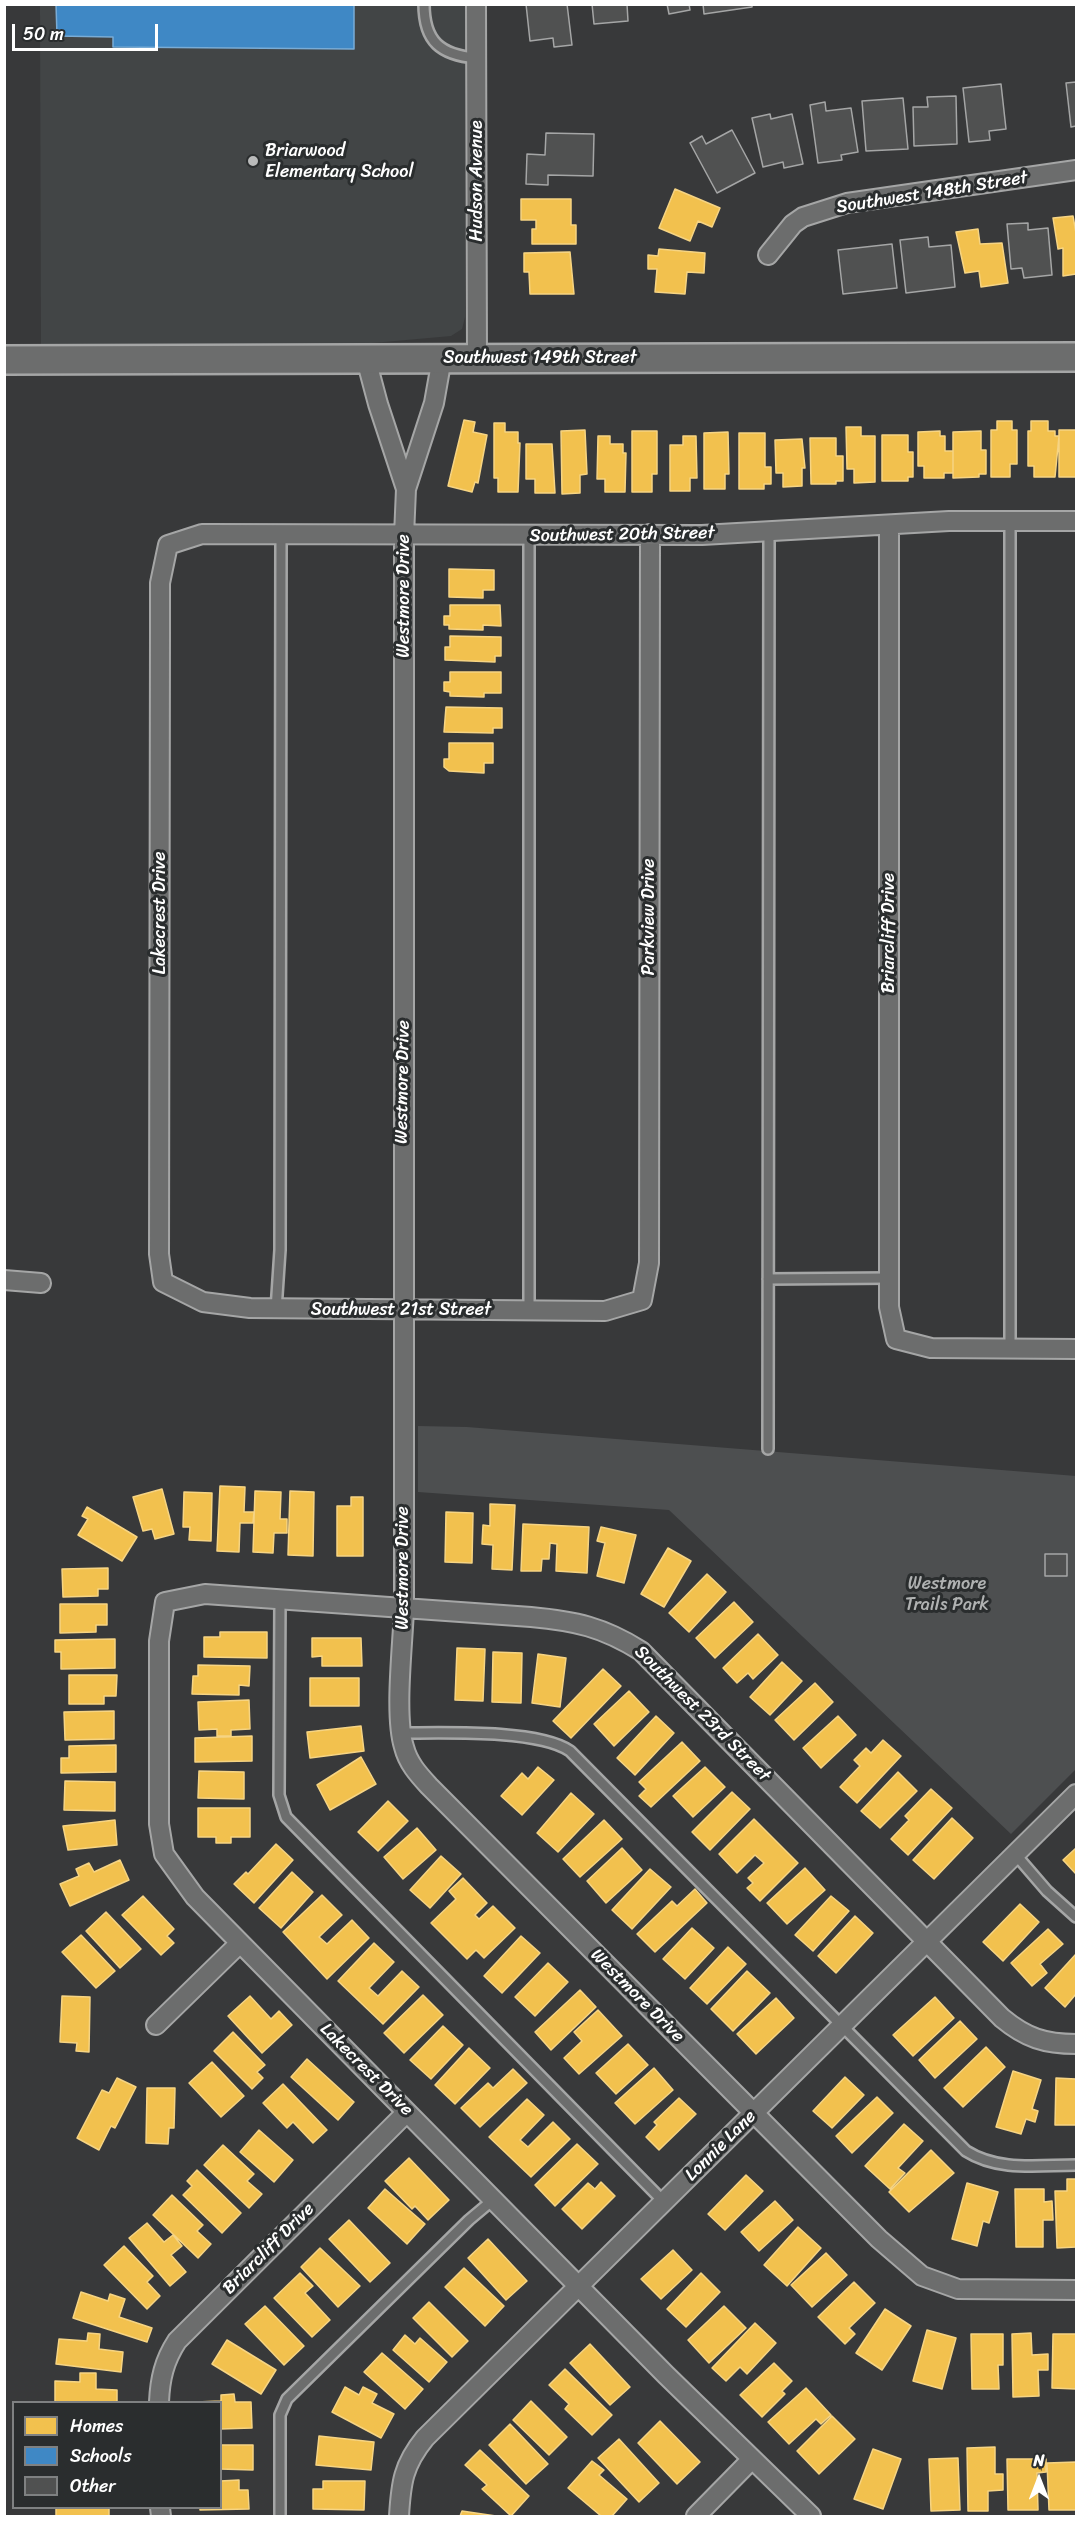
<!DOCTYPE html>
<style>
body{margin:0}
#map{position:relative;width:1081px;height:2521px;overflow:hidden;background:#38393a;font-family:Sriracha,sans-serif}
canvas{display:block}
.frame{position:absolute;inset:0;border:6px solid #fff;pointer-events:none}
.legend{position:absolute;left:12px;top:2401px;width:210px;height:108px;box-sizing:border-box;background:#2a2d2e;border:2px solid #7f8182;margin:0;padding:8px 10px;list-style:none;font-size:18px;color:#fff}
.legend li{display:flex;align-items:center;gap:12px;height:30px}
.legend b{width:30px;border:2px solid #7f8182}
.north{position:absolute;left:1009px;top:2449px;width:60px;height:60px;-webkit-text-stroke:4px #2a2d2e;paint-order:stroke;rotate:0deg;font-size:16px;font-weight:700;line-height:24px;text-align:center;color:#fff}
.north::after{content:'';display:block;margin:auto;width:21px;height:27px;background:#fff;clip-path:polygon(50% 0,100% 100%,50% 72%,0 100%)}
.scale{position:absolute;left:12px;top:24px;width:146px;height:27px;box-sizing:border-box;border:3px solid #fff;border-top:0;padding-left:8px;font-size:18px;line-height:21px;white-space:nowrap;color:#fff;-webkit-text-stroke:4px #2a2d2e;paint-order:stroke}
</style>
<div id="map">
<canvas width="1081" height="2521"></canvas>
<div class="frame"></div>
<ul class="legend">
<li><b style="height:16px;background:#f2c14e"></b>Homes</li>
<li><b style="height:16px;background:#3f88c5"></b>Schools</li>
<li><b style="height:16px;background:#505151"></b>Other</li>
</ul>
<div class="north">N</div>
<div class="scale">50 m</div>
</div>
<script>
const ctx = document.querySelector('canvas').getContext('2d');
ctx.lineJoin = 'round';
function fillPath(path, color) { ctx.fillStyle = color; ctx.fill(path, 'evenodd'); }
function strokePath(path, color, width, dash) { ctx.strokeStyle = color; ctx.lineWidth = width; ctx.lineCap = dash ? 'butt' : 'round'; ctx.setLineDash(dash || []); ctx.stroke(path); }
function write(font, color, halo, rows, align = 'center') {
  ctx.font = font + ' Sriracha,sans-serif'; ctx.lineWidth = 6; ctx.setLineDash([]); ctx.textBaseline = 'middle'; ctx.strokeStyle = halo; ctx.fillStyle = color; for (const [text, x, y, turn = 0] of rows) {
    ctx.save(); ctx.translate(x, y); ctx.rotate((+turn || 0) * Math.PI / 180); ctx.textAlign = isNaN(turn) ? turn : align; if (halo) ctx.strokeText(text, 0, 0); ctx.fillText(text, 0, 0); ctx.restore();
  }
}
const built = new Path2D(`
 M40 5H465V317L462 329 451 336 295 350 41 349Z`);
const green = new Path2D(`
 M418 1426 467 1427 1076 1476V1769L1011 1834 669 1510 418 1492Z`);
const homes = new Path2D(`
 M675 189 720 208 712 227 698 221 690 241 659 228Z
 M521 199H571V225H576V244H532V229H536V220H521Z
 M1073 216 1076 233V274L1063 276V248L1058 249 1053 218Z
 M978 229 980 244 1002 243 1008 283 981 287 979 271 965 273 956 232Z
 M659 249 705 253 704 273 687 272 685 294 655 292 657 269H648V255L658 256Z
 M570 252 574 294H530L529 272H524V253Z
 M464 420 475 422 473 432 487 435 478 483 475 482 472 492 448 486Z
 M997 421H1012V430H1017V464H1010V477H991V430H997Z
 M1031 421H1048V431H1055V436H1059L1055 477H1034V466H1028V431H1031Z
 M494 423H505V432H518V443H520L518 492H498V478H494Z
 M846 427H861V436H875V482L854 483V469H847Z
 M585 430 587 474 580 475V493L562 494 561 431Z
 M1059 430H1076V477H1059Z
 M632 431H657V474H652V492H632Z
 M940 431V436H945V451H953V473H944V478H924V466H918V432Z
 M981 431V450H986V474H979V477L953 478V432Z
 M728 432 729 474H725V489H704V433Z
 M739 433H765V467H771V484H764V489H739Z
 M882 435H908V452H913V477H908V481H882Z
 M598 436H610V444H623V453H626L625 492H605V479H597Z
 M683 436H696L697 478H690V491H670V445H683Z
 M810 438H836V456H843V481H836V484H811Z
 M802 439 805 468H802V486L783 487V473H776L775 440Z
 M526 444H552L555 493H535V479H526Z
 M449 569 494 570V590H483V598L449 597Z
 M450 605H500L501 626 483 625V630L449 629V625H444V616H450Z
 M450 636 501 637V656H495V662L445 660V647H450Z
 M450 672H501V693H484V697L450 696V692L444 691V682H450Z
 M446 707 502 708V728H493V733L444 732Z
 M449 743H493V763H484V773L449 771 444 767V759H449Z
 M220 1486 245 1487 244 1512H254L253 1523H240L239 1552 217 1551Z
 M162 1489 174 1534 155 1539 152 1529 143 1531 133 1497Z
 M255 1491 281 1492 280 1519H287V1533H274L273 1553 253 1552Z
 M290 1491 314 1492 313 1556 288 1555Z
 M184 1492 212 1493 211 1541 189 1540 190 1527H183Z
 M351 1497H363V1556H337V1506H351Z
 M490 1504 515 1505 512 1570 492 1569 493 1545 482 1544 483 1525 490 1526Z
 M87 1507 137 1537 122 1561 78 1535 88 1519 82 1516Z
 M446 1512 473 1513 472 1563 445 1562Z
 M523 1524 589 1527 587 1573 556 1571 557 1544 550 1543 549 1559H542L541 1571H521Z
 M601 1527 636 1535 624 1583 597 1576 605 1543 597 1541Z
 M668 1548 691 1561 664 1607 641 1594Z
 M108 1568V1589H98V1596L63 1597 62 1569Z
 M707 1574 726 1592 689 1632 669 1613Z
 M734 1602 753 1622 715 1658 696 1638Z
 M60 1604H107V1625H96V1632L60 1633Z
 M220 1632H267V1658L204 1657V1637H220Z
 M758 1634 778 1655 753 1679 748 1673 737 1683 723 1668Z
 M312 1638H361L362 1666H322V1656L312 1657Z
 M115 1639V1668L61 1669V1652H55V1640Z
 M457 1648 485 1649 483 1701 455 1700Z
 M493 1652 522 1653 521 1703 492 1702Z
 M538 1654 566 1658 560 1707 532 1703Z
 M782 1662 802 1681 770 1715 750 1697Z
 M198 1665 250 1666 249 1686 239 1685V1695L192 1694 193 1676H198Z
 M603 1669 621 1686 571 1738 553 1721Z
 M69 1675H117L116 1696H104V1704H69Z
 M310 1678H359V1706H310Z
 M815 1683 833 1702 794 1740 775 1720Z
 M629 1691 649 1712 614 1746 594 1724Z
 M249 1700 250 1729 231 1730V1736H217V1729L199 1730 198 1702Z
 M114 1711V1739L65 1740 64 1712Z
 M656 1716 674 1733 635 1775 617 1758Z
 M838 1716 856 1735 821 1768 803 1748Z
 M361 1726 364 1751 310 1758 307 1732Z
 M252 1736V1761L195 1762V1738Z
 M883 1740 901 1756 857 1803 840 1787 860 1766 854 1760 866 1748 871 1753Z
 M682 1742 700 1761 651 1807 639 1796 646 1789 639 1782Z
 M116 1745V1772L61 1773V1758H69V1746Z
 M361 1757 376 1784 330 1810 317 1785Z
 M538 1767 554 1780 522 1815 501 1796 522 1773 528 1779Z
 M705 1767 725 1787 693 1817 673 1796Z
 M199 1771 244 1772V1799L198 1798Z
 M898 1772 917 1791 880 1828 861 1811Z
 M65 1781 115 1782V1811L64 1810Z
 M931 1789 952 1808 908 1855 891 1839 909 1820 905 1816Z
 M732 1792 750 1809 710 1850 692 1832Z
 M571 1793 594 1814 558 1852 537 1833Z
 M388 1801 408 1821 378 1851 358 1832Z
 M198 1808H250V1837H231V1843H216V1837H198Z
 M952 1818 973 1838 934 1879 913 1860Z
 M754 1819 798 1863 760 1901 747 1888 753 1883 748 1878 764 1863 755 1855 737 1873 719 1854Z
 M115 1820 117 1845 68 1850 63 1826Z
 M604 1820 622 1839 580 1877 563 1859Z
 M417 1828 436 1850 403 1879 384 1857Z
 M276 1844 293 1860 254 1903 234 1884 246 1872 248 1874Z
 M622 1848 642 1870 606 1903 587 1881Z
 M1076 1848V1874L1063 1860Z
 M441 1856 461 1874 430 1908 410 1890Z
 M120 1860 129 1880 70 1906 60 1884 79 1876 76 1869 89 1863 94 1872Z
 M805 1868 825 1890 787 1924 767 1903Z
 M650 1869 671 1887 632 1929 612 1910Z
 M292 1872 313 1892 281 1928 259 1908Z
 M463 1878 487 1903 475 1915 479 1919 493 1906 515 1928 484 1958 476 1950 467 1959 431 1923 456 1899 449 1891Z
 M695 1889 707 1903 655 1952 637 1934 672 1901 677 1906Z
 M322 1895 342 1915 319 1937 327 1944 352 1920 369 1938 327 1979 283 1932Z
 M143 1896 174 1929 167 1936 174 1943 161 1955 122 1915Z
 M831 1896 849 1911 813 1951 795 1935Z
 M1020 1904 1039 1922 1003 1961 983 1942Z
 M106 1912 141 1949 120 1968 86 1931Z
 M855 1916 873 1933 836 1973 818 1956Z
 M692 1928 714 1948 685 1979 663 1959Z
 M1048 1929 1063 1944 1040 1964 1047 1973 1032 1986 1011 1963Z
 M81 1935 115 1971 96 1988 62 1952Z
 M521 1936 540 1953 502 1993 484 1976Z
 M374 1943 394 1962 369 1988 378 1996 402 1971 419 1987 383 2024 338 1981Z
 M728 1947 746 1964 707 2004 690 1988Z
 M1076 1954V1994L1065 2007 1045 1988Z
 M548 1963 568 1982 535 2016 515 1997Z
 M747 1971 770 1993 733 2031 711 2009Z
 M580 1990 596 2007 551 2050 535 2032Z
 M423 1995 443 2015 404 2053 384 2033Z
 M62 1996 90 1997 89 2052 76 2051 77 2043 60 2042Z
 M250 1996 271 2019 279 2011 292 2025 262 2053 228 2016Z
 M935 1997 954 2018 913 2056 893 2035Z
 M776 1998 794 2018 756 2054 737 2034Z
 M598 2010 622 2036 579 2074 564 2058 582 2041 574 2032Z
 M960 2021 977 2039 935 2078 919 2060Z
 M443 2026 463 2045 431 2079 410 2060Z
 M233 2032 265 2065 257 2072 263 2078 252 2089 214 2051Z
 M628 2044 648 2065 616 2094 596 2073Z
 M986 2047 1005 2067 963 2107 944 2088Z
 M469 2048 490 2068 455 2104 435 2085Z
 M307 2059 354 2102 338 2120 291 2077Z
 M212 2062 244 2096 221 2117 189 2083Z
 M654 2068 673 2090 635 2124 615 2103Z
 M513 2069 527 2083 480 2127 461 2108 488 2083 493 2088Z
 M1013 2071 1041 2080 1032 2109 1038 2111 1035 2122 1026 2119 1021 2134 996 2127Z
 M845 2077 864 2095 832 2128 813 2111Z
 M117 2078 136 2087 115 2128 111 2126 99 2150 77 2138 102 2090 109 2093Z
 M1056 2078 1076 2079V2125H1055Z
 M283 2084 327 2130 313 2143 293 2122 287 2128 263 2103Z
 M147 2088H175L174 2128H169L168 2144 146 2143Z
 M877 2097 893 2113 852 2153 836 2136Z
 M679 2098 696 2114 659 2150 646 2137 657 2125 654 2122Z
 M527 2099 544 2115 520 2140 528 2147 553 2122 570 2139 531 2177 489 2137Z
 M904 2124 923 2141 898 2168 905 2173 890 2189 865 2166Z
 M259 2130 293 2160 274 2182 240 2152Z
 M577 2144 598 2164 555 2206 535 2185Z
 M223 2145 254 2174 247 2181 262 2194 249 2208 204 2165Z
 M931 2150 954 2173 909 2212 889 2192Z
 M409 2158 449 2200 428 2220 415 2206 412 2209 385 2181Z
 M197 2170 241 2213 222 2233 183 2195 192 2186 187 2181Z
 M746 2175 763 2191 725 2230 708 2214Z
 M1067 2179H1076V2247L1057 2248 1055 2191H1067Z
 M601 2182 615 2196 582 2229 562 2209 588 2183 595 2189Z
 M967 2183 998 2192 989 2223 983 2221 977 2246 952 2239Z
 M385 2189 425 2224 407 2244 368 2208Z
 M1015 2189H1044V2202L1052 2201 1053 2220H1043V2247H1016Z
 M172 2195 203 2225 197 2231 211 2244 198 2258 153 2215Z
 M775 2201 793 2220 759 2251 741 2232Z
 M349 2220 390 2263 370 2282 329 2239Z
 M147 2223 164 2242 173 2235 182 2246 171 2255 186 2272 170 2286 129 2238Z
 M798 2227 821 2248 787 2286 764 2265Z
 M488 2239 527 2281 506 2300 468 2258Z
 M124 2246 153 2276 147 2282 160 2296 147 2309 104 2265Z
 M320 2248 360 2286 338 2307 301 2267Z
 M673 2250 692 2270 661 2299 641 2279Z
 M826 2253 847 2275 812 2307 791 2285Z
 M464 2268 504 2306 485 2326 445 2287Z
 M300 2273 313 2286 305 2293 330 2320 312 2337 274 2298Z
 M701 2273 720 2292 686 2327 667 2309Z
 M854 2282 875 2303 849 2328 855 2334 845 2344 818 2317Z
 M81 2292 108 2301 110 2294 125 2299 119 2317 152 2328 147 2342 73 2318Z
 M429 2302 468 2341 452 2357 413 2318Z
 M265 2306 304 2346 284 2365 245 2324Z
 M724 2306 746 2328 709 2363 688 2340Z
 M885 2309 911 2326 882 2370 856 2353Z
 M755 2323 776 2343 747 2374 740 2367 726 2381 712 2368Z
 M927 2330 956 2338 942 2389 913 2381Z
 M88 2333 100 2334 99 2349 123 2352 121 2372 56 2364 59 2339 87 2341Z
 M1031 2333 1032 2355 1048 2354V2370H1038L1039 2396 1013 2397 1012 2334Z
 M971 2334H1003V2365H998L999 2389H972Z
 M1053 2334H1076V2389L1052 2388Z
 M405 2335 415 2344 420 2338 447 2362 429 2382 393 2350Z
 M227 2340 276 2370 261 2394 212 2364Z
 M590 2344 630 2387 610 2405 570 2363Z
 M382 2353 423 2389 405 2409 364 2372Z
 M774 2363 792 2381 782 2391 785 2394 762 2417 740 2395Z
 M565 2369 612 2415 592 2435 565 2409 569 2404 549 2385Z
 M80 2373H96V2389L117 2390V2402H55V2381L80 2382Z
 M345 2387 359 2395 363 2387 377 2394 372 2403 394 2414 381 2438 332 2412Z
 M806 2388 831 2415 821 2424 816 2419 789 2444 768 2422Z
 M234 2394 235 2402H251L252 2428 220 2429V2402H196L221 2401V2395Z
 M531 2401 567 2437 549 2455 513 2420Z
 M832 2416 855 2439 819 2474 797 2451Z
 M660 2421 700 2462 677 2484 638 2443Z
 M510 2424 548 2464 526 2484 489 2445Z
 M319 2436 374 2442 371 2470 316 2465Z
 M619 2439 659 2483 639 2502 598 2458Z
 M220 2445H253V2470L220 2469Z
 M995 2447V2474H1003V2490L988 2491V2511H968L967 2448Z
 M873 2449 901 2459 883 2509 854 2499Z
 M480 2450 529 2496 511 2516 482 2489 487 2485 465 2465Z
 M958 2458 960 2510 931 2511 929 2459Z
 M1007 2459H1046V2472L1037 2473 1038 2510H1008Z
 M592 2461 604 2470 599 2475 627 2499 612 2516H601L568 2488Z
 M1076 2462V2510H1049L1047 2463Z
 M239 2480V2490H248L249 2509 200 2510V2508H220V2481Z
 M323 2481H365L364 2510 313 2509V2489H323Z
 M56 2508H109V2516H56Z
 M462 2511 496 2516H460Z`);
const schools = new Path2D(`
 M56 4H354V49L113 47V37L57 36Z`);
const building = new Path2D(`
 M526 4H567L572 45 554 47 553 38 530 41Z
 M592 4H627L628 21 594 24Z
 M667 4H689L690 10 669 14Z
 M703 4H752V7L704 14Z
 M1076 82V126L1071 127 1066 83Z
 M1001 84 1006 129 989 131 990 140 969 142 963 88Z
 M956 96 957 144 914 146 913 107H928L927 97Z
 M903 98 908 149 866 151 862 101Z
 M825 102 826 111 851 108 858 152 841 155 842 160 818 163 810 105Z
 M770 114 771 119 792 114 803 164 784 168 783 162 763 167 752 118Z
 M732 130 755 173 717 193 690 143 702 136 706 144Z
 M546 133 594 134 593 176 548 175V185L526 184 527 154 545 155Z
 M1028 223V230L1048 228 1052 275 1024 278 1022 268 1011 269 1007 224Z
 M928 237 929 247 951 245 955 287 906 293 900 240Z
 M892 244 897 288 843 294 838 250Z
 M1045 1554H1067V1576H1045Z`);
const lane = new Path2D(`
 M424 4C424 42 441 55 476 58
 M768 1279 889 1278
 M276 1310 280 1250 281 534
 M529 1311V536
 M1010 1349V521
 M768 1449 769 532
 M280 1599 279 1795 286 1817 664 2202
 M401 1733C442 1733 538 1729 570 1751L966 2151C999 2172 1039 2165 1076 2165
 M1016 1855 1047 1891 1076 1917
 M280 2516V2415L287 2399 469 2220 494 2199`);
const street = new Path2D(`
 M476 4 477 358
 M768 255 793 224 803 217 847 203 1076 170
 M442 358 434 403 406 489 404 536V1608C403 1643 394 1715 404 1747 408 1763 418 1774 429 1786L879 2239 922 2276 958 2289 1076 2290
 M366 359 378 404 406 489
 M889 526V1307L896 1339 931 1348 1076 1349
 M650 534 649 1263 642 1300 605 1311 250 1308 203 1302 163 1282 159 1254 160 632V583L168 545 202 534 702 535 949 521H1076
 M4 1280 41 1283
 M156 2025 240 1943
 M159 2402C160 2379 164 2361 177 2341L407 2112
 M160 2508 161 2516
 M399 2516C401 2483 403 2465 425 2438L1076 1794
 M696 2516 752 2459
 M811 2516 666 2375 195 1897 164 1854 159 1824V1641L165 1602 205 1594 531 1617C575 1621 603 1627 641 1651L1002 2018C1026 2038 1045 2044 1076 2044`);
const secondary = new Path2D(`
 M4 360 1076 357`);
const markers = [
 [253,161,6,"#b9baba"]
];
const poiNames = [
 ["Briarwood",265,151],
 ["Elementary School",265,172]
];
const streetNames = [
 ["Hudson Avenue",477,181,-90],
 ["Southwest 148th Street",932,193,-9],
 ["Southwest 149th Street",540,358],
 ["Southwest 20th Street",622,535,-1],
 ["Westmore Drive",404,596,-90],
 ["Lakecrest Drive",160,913,-90],
 ["Parkview Drive",649,917,-90],
 ["Briarcliff Drive",889,933,-90],
 ["Westmore Drive",403,1082,-89],
 ["Southwest 21st Street",401,1310],
 ["Westmore Drive",403,1568,-90],
 ["Southwest 23rd Street",702,1714,45],
 ["Westmore Drive",637,1996,45],
 ["Lakecrest Drive",366,2070,45],
 ["Lonnie Lane",721,2146,-45],
 ["Briarcliff Drive",269,2249,-45]
];
const parkNames = [
 ["Westmore",947,1584],
 ["Trails Park",947,1605]
];
fillPath(built, '#424546');
fillPath(green, '#4d4f50');
fillPath(homes, '#f2c14e');
strokePath(homes, '#f6d483', 1.5);
fillPath(schools, '#3f88c5');
strokePath(schools, '#79acd6', 1.5);
fillPath(building, '#505151');
strokePath(building, '#a5a6a6', 1.5);
strokePath(lane, '#a5a6a6', 14);
strokePath(street, '#a5a6a6', 22);
strokePath(secondary, '#a5a6a6', 32);
strokePath(lane, '#6c6d6d', 9);
strokePath(street, '#6c6d6d', 18);
strokePath(secondary, '#6c6d6d', 27);
for (const [x, y, r, color] of markers) { const dot = new Path2D(); dot.arc(x, y, r, 0, 2 * Math.PI); ctx.fillStyle = color; ctx.fill(dot); strokePath(dot, '#2a2d2e', 2); }
write('18px', '#fff', '#2a2d2e', poiNames, 'left');
write('18px', '#fff', '#2a2d2e', streetNames);
write('18px', '#b0b2b2', '#2a2d2e', parkNames);
</script>
